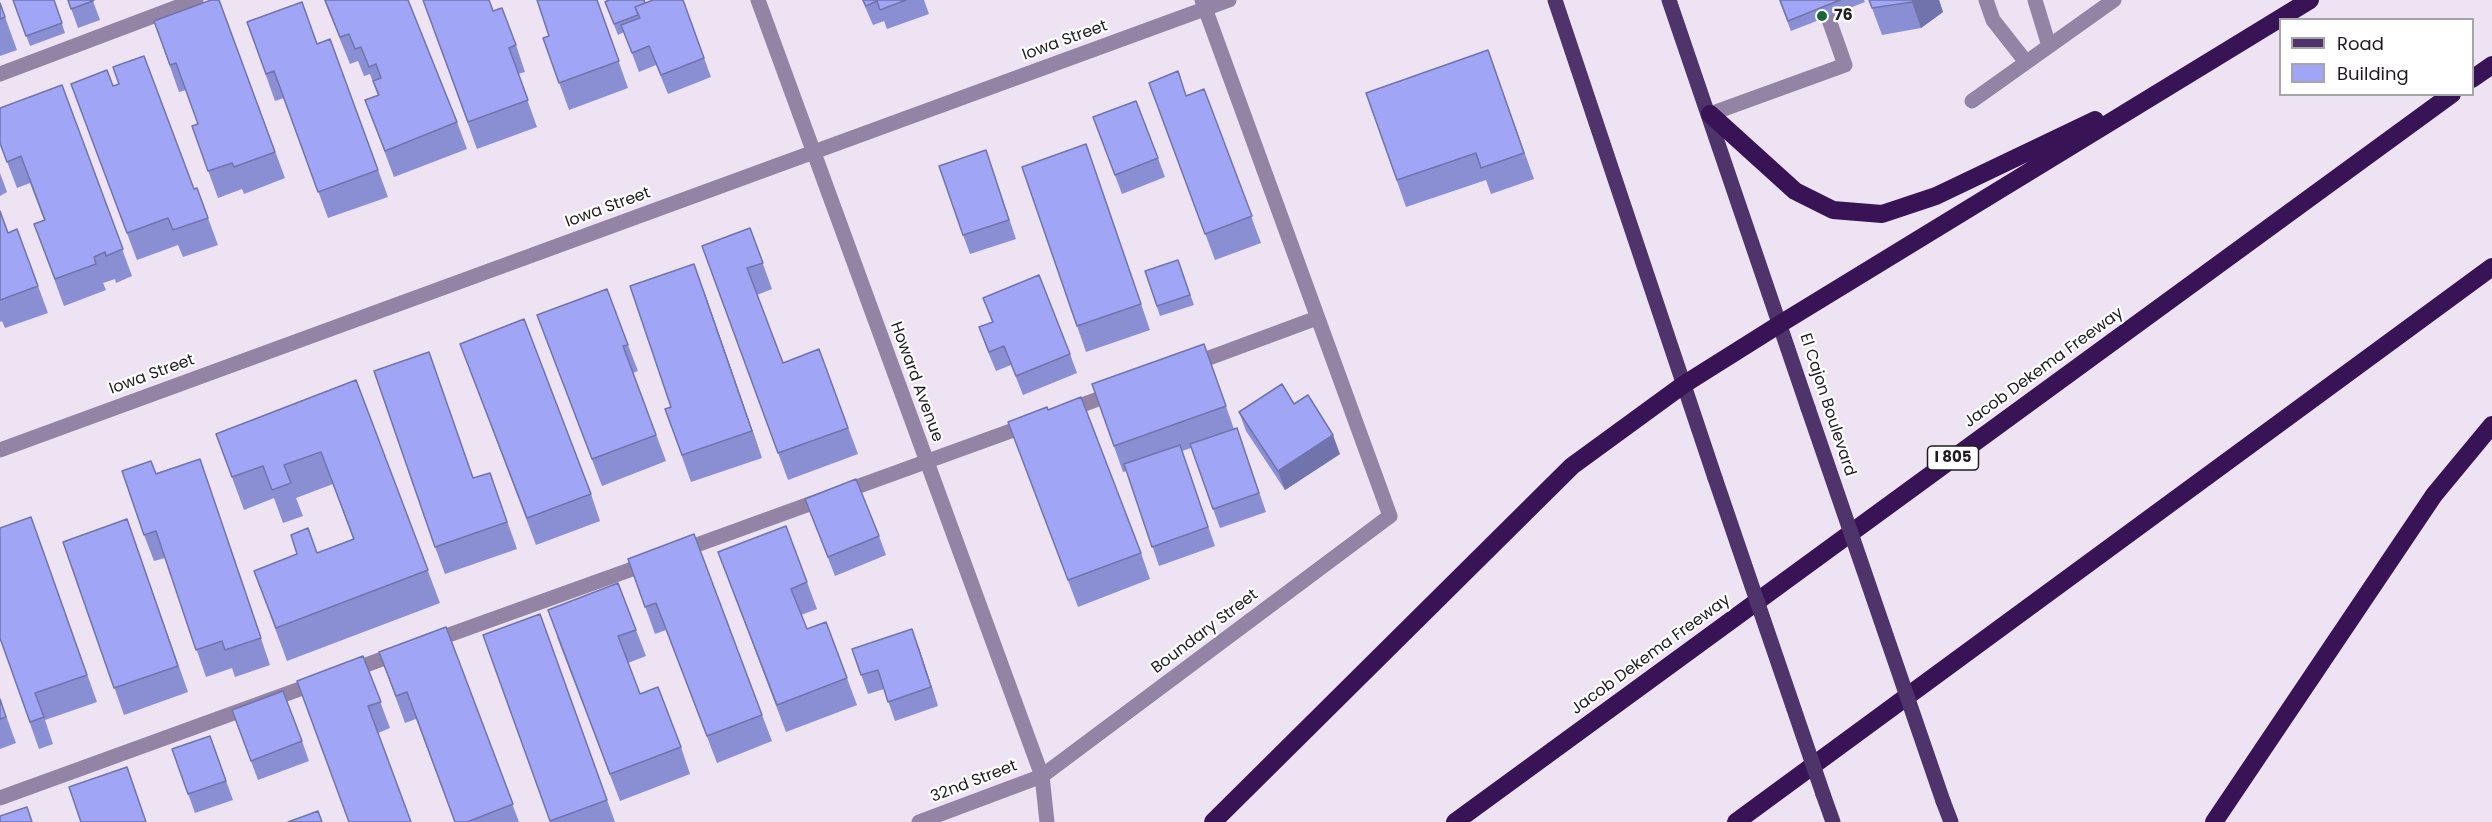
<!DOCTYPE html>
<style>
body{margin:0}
#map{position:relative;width:2492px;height:822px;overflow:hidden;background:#ede3f3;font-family:Poppins,sans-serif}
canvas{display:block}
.legend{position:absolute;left:2279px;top:18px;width:195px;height:78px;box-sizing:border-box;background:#fff;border:2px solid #a5a4a6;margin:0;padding:8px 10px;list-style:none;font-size:18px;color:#1f1b21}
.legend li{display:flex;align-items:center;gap:12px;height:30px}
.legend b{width:30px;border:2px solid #a5a4a6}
</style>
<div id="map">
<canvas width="2492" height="822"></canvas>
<ul class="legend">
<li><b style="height:8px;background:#4f336b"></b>Road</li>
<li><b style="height:16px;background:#a1a5f5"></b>Building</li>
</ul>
</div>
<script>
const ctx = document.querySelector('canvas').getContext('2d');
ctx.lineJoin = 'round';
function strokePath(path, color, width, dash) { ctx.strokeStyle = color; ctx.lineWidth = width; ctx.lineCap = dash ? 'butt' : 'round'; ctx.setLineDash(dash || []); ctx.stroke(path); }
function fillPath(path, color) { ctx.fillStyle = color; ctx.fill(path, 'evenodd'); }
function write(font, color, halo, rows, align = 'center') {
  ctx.font = font + ' Poppins,sans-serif'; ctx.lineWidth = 4.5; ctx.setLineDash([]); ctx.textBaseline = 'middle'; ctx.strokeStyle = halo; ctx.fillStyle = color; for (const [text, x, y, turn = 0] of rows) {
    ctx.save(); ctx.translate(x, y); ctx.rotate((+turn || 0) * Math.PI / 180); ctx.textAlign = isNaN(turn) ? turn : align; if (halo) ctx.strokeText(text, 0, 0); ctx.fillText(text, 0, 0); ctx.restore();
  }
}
const minor = new Path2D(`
 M758 0 1042 776 1047 822
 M1986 0 1993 20 2026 62
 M2035 0 2049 46
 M0 74 196 0
 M1972 101 2114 0
 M1710 114 1845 65 1822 0
 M1190 365 1317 318
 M1066 411 1114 393
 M0 450 1229 0
 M680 551 1030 424
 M432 641 649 563
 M347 672 401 652
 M0 798 319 682
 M919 822 1042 776 1390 516 1202 0`);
const major = new Path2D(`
 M1555 0 1715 478
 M1669 0 1808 408
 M1823 794 1833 822
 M1943 801 1951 822`);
const highway = new Path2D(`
 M2472 79 2492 65
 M1710 114 1795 191 1833 210 1882 214 1936 196 2095 120
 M1213 822 1572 466 1683 385 1780 324 2310 0
 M1455 822 2452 94
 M1736 822 2492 267
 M2214 822 2434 495 2492 425`);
const majorBridge = new Path2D(`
 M1808 408 1943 801
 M1715 478 1823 794`);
const wall = new Path2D(`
 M13 0H54L65 33 30 46Z
 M68 0H96L93 1 100 20 78 28Z
 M219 0 285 178 244 194 242 189 218 198 192 126 198 124 186 90 179 92 154 21Z
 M324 0H408L457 122 467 149 394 177 365 100 378 96 370 74 364 76 358 61 350 64Z
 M423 0 493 11 516 45 525 72 518 74 537 127 477 149Z
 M597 0 628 88 569 110 543 38 549 36Z
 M606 0H644L645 3 683 0 711 77 668 94 656 65 639 72 624 32 618 35 605 2 606 1Z
 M862 0H924L929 14 887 29 884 21 873 25Z
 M1779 0H1864L1865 2 1791 31Z
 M1869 0H1939L1943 12 1921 28 1882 35Z
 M0 3 17 50 0 56Z
 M247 22 317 44 330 39 388 197 328 218 284 98 275 101Z
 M1488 50 1534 179 1491 194 1486 180 1406 207 1366 93Z
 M1149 83 1186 96 1204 89 1261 243 1215 260Z
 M71 84 113 86 194 189 208 218 218 245 183 257 178 245 137 260Z
 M62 85 132 276 116 283 115 279 103 283 106 290 64 306 34 224 44 220 30 183 17 188 0 143Z
 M1100 136 1158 158 1165 177 1122 194Z
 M1086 144 1150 330 1086 352 1077 326Z
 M986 150 1016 239 970 254 963 235Z
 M0 173 7 192 0 196Z
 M0 211 8 233 17 229 48 313 5 328 2 321 0 322Z
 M750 228 772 289 757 295 783 363 819 349 858 454 788 480 702 246Z
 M1178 260 1194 305 1160 316 1145 271Z
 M704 291 762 458 691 482 665 409 671 407Z
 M983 298 1070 354 1077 373 1023 395 1011 365 996 371 986 347 979 327 992 322Z
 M537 315 628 345 638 371 633 373 666 461 602 486Z
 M1204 344 1234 429 1237 428 1266 512 1220 528 1191 448 1182 451 1215 546 1159 566 1127 471 1123 472 1092 384Z
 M470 370 591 494 600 521 536 545Z
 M356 380 440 603 287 661 254 571 317 553 353 539 333 484 296 498 303 516 283 523 274 498 244 510 216 434Z
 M1294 404 1340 454 1285 490 1246 431 1239 412Z
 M1048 410 1141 553 1150 579 1078 607 1018 448Z
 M200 459 270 665 235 677 232 668 206 677 165 558 154 561 144 535 156 473Z
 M490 473 517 549 445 574 435 547Z
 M805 499 879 536 886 555 835 576Z
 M31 517 97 702 45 720 53 744 39 749 0 638Z
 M127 519 188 692 124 715 63 542Z
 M786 526 817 609 801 615 807 629 826 622 857 705 786 732 728 579Z
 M628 559 762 715 772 741 717 763 666 630 655 634Z
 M618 583 646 656 628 663 640 694 681 747 690 774 620 801 557 637Z
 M540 614 615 822H550V821Z
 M446 627 519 822H455L416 719 405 723 379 652Z
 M919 648 938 706 895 721 884 689 868 694 852 649Z
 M363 656 390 728 378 733 297 681Z
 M0 699 16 743 0 749Z
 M232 710 302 741 309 761 258 780Z
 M210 736 233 800 195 813 172 749Z`);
const shadedWall = new Path2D(`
 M1914 0H1939L1943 12 1921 28 1912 2Z
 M694 264 704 291 762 458 752 431Z
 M1333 435 1340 454 1285 490 1278 471Z
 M912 629 919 648 938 706 931 687Z`);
const building = new Path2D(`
 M13 0H54L62 23 26 36Z
 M68 0H93V1L71 9Z
 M211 0H219L275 152 234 167 232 163 208 171 192 126 198 124 176 63 170 65 154 21Z
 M325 0H408L457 122 385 151 365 100 379 95 373 81 381 78 376 64 369 67 361 47 355 49 349 34 340 37Z
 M423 0H489L493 11 502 8 516 45 509 48 528 100 468 122Z
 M537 0H597L619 61 559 83 543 38 549 36Z
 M609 0H644L645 3 635 7 638 15 614 24 605 2Z
 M653 0H683L704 58 661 75 649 46 632 53 621 25 640 18 635 7Z
 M863 0H906L880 10 877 1 866 6Z
 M1780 0H1840L1788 21Z
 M1869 0H1914L1912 2 1872 8Z
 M302 2 317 44 330 39 378 170 318 192 274 71 266 74 247 22Z
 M0 3 5 17 0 19Z
 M1488 50 1524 153 1481 168 1476 153 1397 180 1366 93Z
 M144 56 194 189 197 188 208 218 173 230 168 218 127 233 71 84 107 70 113 86 119 84 113 67Z
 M1178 71 1186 96 1204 89 1252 216 1205 234 1149 83Z
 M62 85 123 249 106 256 105 252 94 257 96 264 55 279 34 224 45 220 21 156 7 162 0 143V108Z
 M1136 101 1158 158 1115 175 1093 117Z
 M1086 144 1141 304 1077 326 1022 167Z
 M986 150 1009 220 963 235 939 166Z
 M0 211 8 233 17 229 38 286 0 300Z
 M750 228 763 263 747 268 783 363 819 349 848 428 778 453 702 246Z
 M1178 260 1190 295 1157 306 1145 271Z
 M694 264 752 431 682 455 665 409 671 407 630 286Z
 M1039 275 1070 354 1016 376 1004 346 989 352 979 327 993 322 983 298Z
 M607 289 628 345 623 346 656 435 592 459 537 315Z
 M524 319 591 494 527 518 460 344Z
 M1204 344 1226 406 1114 446 1092 384Z
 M429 352 473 478 490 473 507 522 435 547 374 371Z
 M356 380 428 570 276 628 254 571 297 554 291 535 308 528 317 553 354 539 321 452 284 465 291 483 272 490 263 466 232 477 216 434Z
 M1282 384 1294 404 1308 395 1333 435 1278 471 1239 412Z
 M1081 397 1141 553 1068 580 1008 422 1047 407 1048 410Z
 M1237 428 1259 493 1213 509 1190 444Z
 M1180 445 1208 527 1152 547 1124 464Z
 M200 459 261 638 225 650 222 641 196 650 156 531 144 535 122 471 151 461 156 474Z
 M856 479 879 536 828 557 805 499Z
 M31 517 87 675 35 693 44 717 30 722 0 638V528Z
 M127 519 178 666 114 688 63 542Z
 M786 526 807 582 791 589 807 629 826 622 847 678 777 705 718 552Z
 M694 534 762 715 707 736 656 603 645 607 628 559Z
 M618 583 636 630 618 636 640 694 658 687 681 747 610 774 548 610Z
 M540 614 607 800 550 821 483 635Z
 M446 627 513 804 467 822H455L407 692 396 696 379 652Z
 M912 629 931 687 888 702 878 670 861 675 852 649Z
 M363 656 381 702 368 706 411 822H349L297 681Z
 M283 691 302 741 251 761 232 710Z
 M0 699 6 717 0 719Z
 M210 736 226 781 188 794 172 749Z
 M127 767 146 822H81L69 787Z
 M27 807 32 822H0V816Z
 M318 811 322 822H288Z`);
const markers = [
 [1822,16,6,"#196736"]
];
const shields = [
 [1953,458,51]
];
const shieldNames = [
 ["I 805",1953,458]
];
const poiNames = [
 ["76",1834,16]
];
const streetNames = [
 ["Iowa Street",1065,41,-20],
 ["Iowa Street",608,208,-20],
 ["Jacob Dekema Freeway",2044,368,-36],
 ["Iowa Street",152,375,-20],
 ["Howard Avenue",916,382,70],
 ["El Cajon Boulevard",1827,405,72],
 ["Boundary Street",1205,632,-37],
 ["Jacob Dekema Freeway",1651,655,-36],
 ["32nd Street",974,782,-21]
];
strokePath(minor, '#9384a5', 15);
strokePath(major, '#4f336b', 15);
strokePath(highway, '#381355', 18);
strokePath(majorBridge, '#4f336b', 15);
fillPath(wall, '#8a8ed3');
fillPath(shadedWall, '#7174ac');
fillPath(building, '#a1a5f5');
strokePath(building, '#7174ac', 1.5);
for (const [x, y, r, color] of markers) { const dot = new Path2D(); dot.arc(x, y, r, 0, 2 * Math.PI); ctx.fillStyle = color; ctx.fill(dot); strokePath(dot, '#fff', 2); }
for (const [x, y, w] of shields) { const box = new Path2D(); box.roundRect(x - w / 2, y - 12, w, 24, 4.5); ctx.fillStyle = '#fff'; ctx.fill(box); strokePath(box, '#1f1b21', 1.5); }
write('bold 15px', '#1f1b21', null, shieldNames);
write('bold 16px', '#1f1b21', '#fff', poiNames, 'left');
write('16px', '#1f1b21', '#fff', streetNames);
</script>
